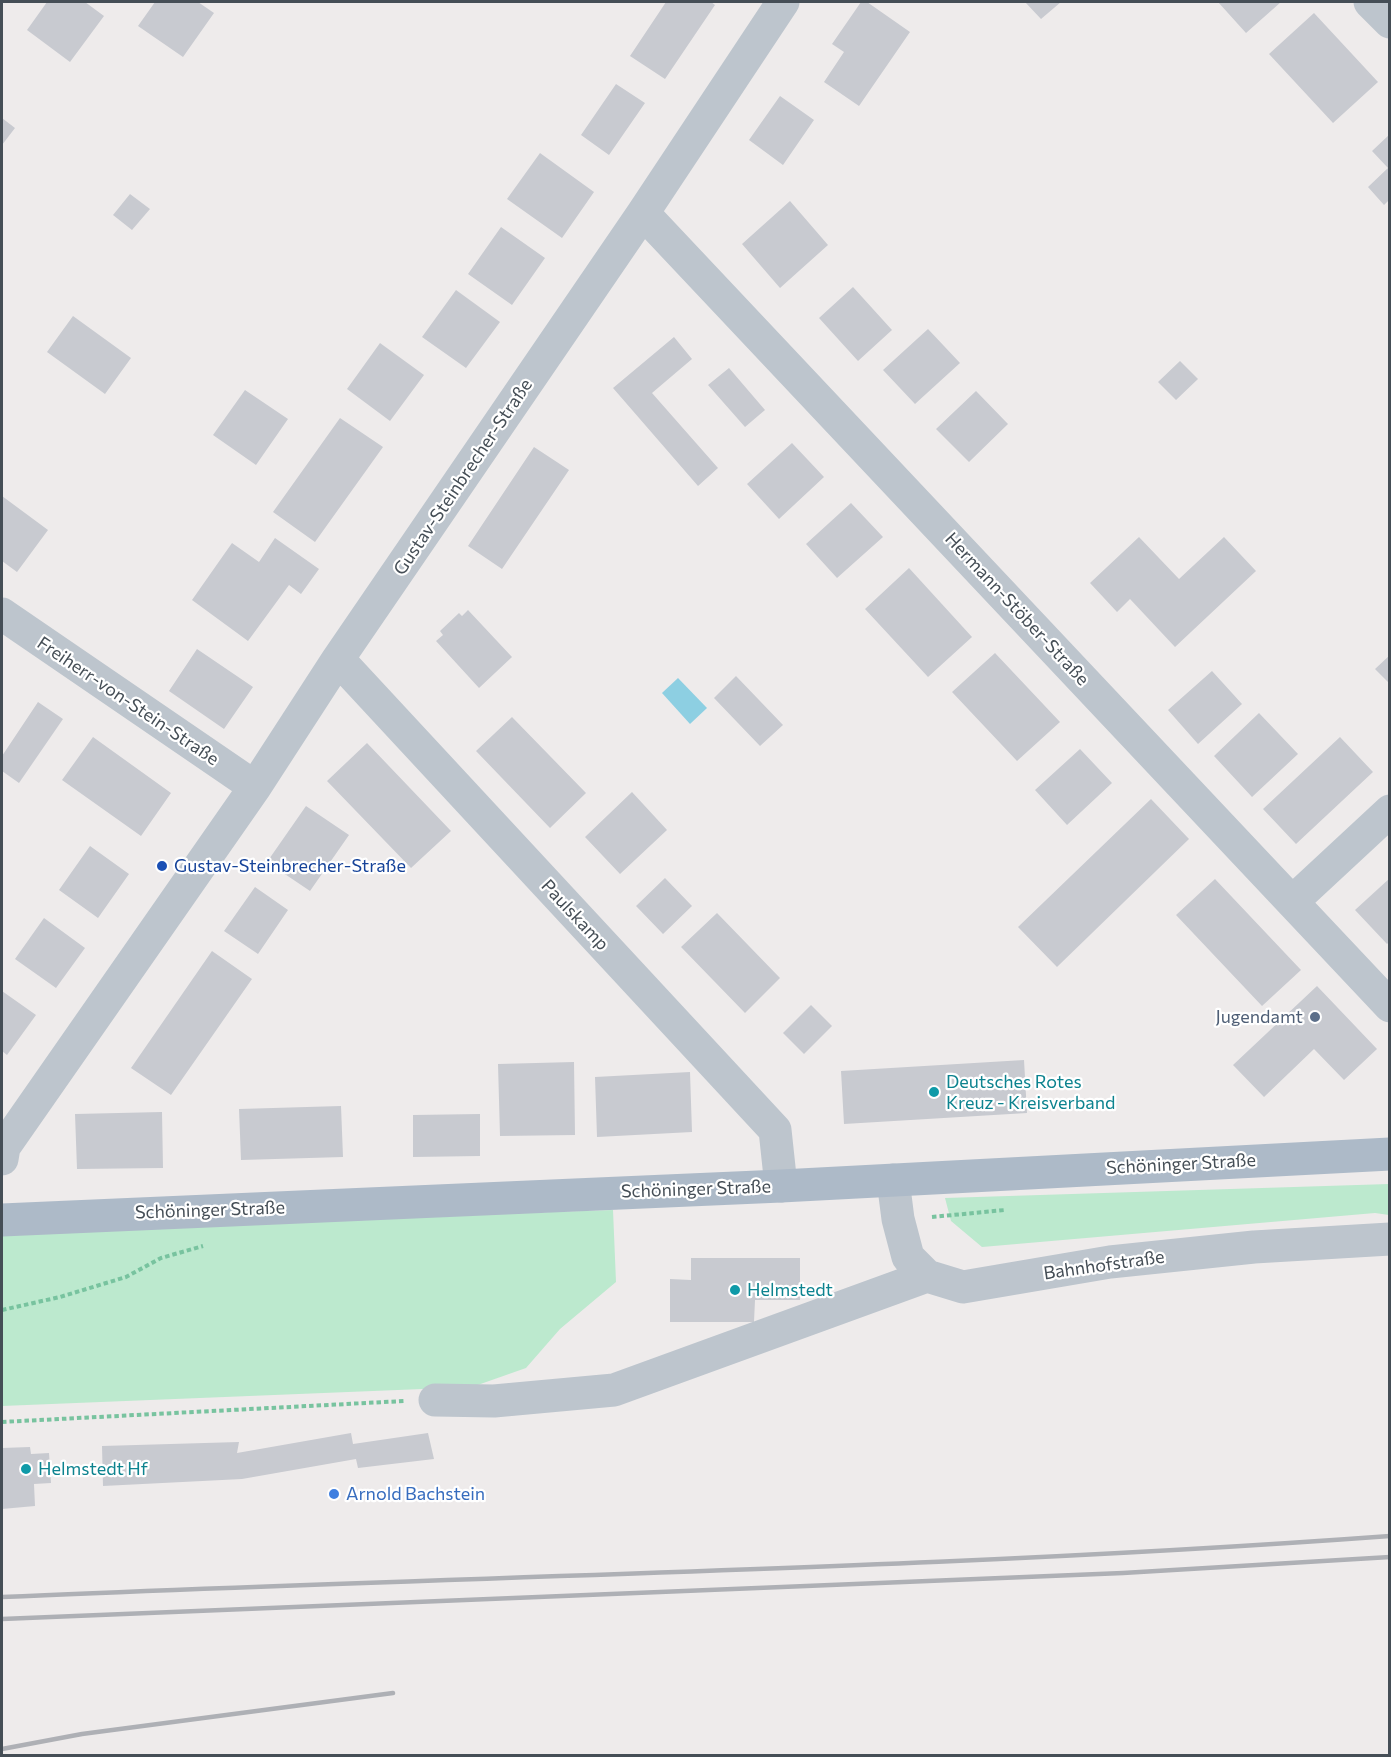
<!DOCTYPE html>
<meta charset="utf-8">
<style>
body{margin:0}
#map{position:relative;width:1391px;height:1757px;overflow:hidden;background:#eeebeb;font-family:Commissioner,sans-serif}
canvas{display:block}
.frame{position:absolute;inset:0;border:3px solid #454e56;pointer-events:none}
</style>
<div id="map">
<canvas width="1391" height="1757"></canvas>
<div class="frame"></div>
</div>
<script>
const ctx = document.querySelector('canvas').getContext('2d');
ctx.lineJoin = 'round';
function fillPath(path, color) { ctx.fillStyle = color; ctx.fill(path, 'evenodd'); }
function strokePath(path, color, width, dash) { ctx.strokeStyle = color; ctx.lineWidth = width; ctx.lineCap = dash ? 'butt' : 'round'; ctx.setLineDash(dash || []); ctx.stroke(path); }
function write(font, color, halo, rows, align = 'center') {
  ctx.font = font + ' Commissioner,sans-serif'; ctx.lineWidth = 4.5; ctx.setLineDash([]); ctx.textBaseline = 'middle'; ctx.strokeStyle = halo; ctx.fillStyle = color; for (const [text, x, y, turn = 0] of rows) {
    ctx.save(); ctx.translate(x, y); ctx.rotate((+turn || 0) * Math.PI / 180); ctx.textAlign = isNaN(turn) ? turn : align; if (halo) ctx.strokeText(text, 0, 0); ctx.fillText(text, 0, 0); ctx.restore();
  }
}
const green = new Path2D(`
 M1389 1184V1215L1375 1213 982 1247 951 1221 945 1198Z
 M613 1210 616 1282 560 1329 526 1368 472 1387 2 1406V1230Z`);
const water = new Path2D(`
 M678 678 707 708 690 724 662 693Z`);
const building = new Path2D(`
 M47 2H85L104 16 70 62 27 30Z
 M155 2H198L214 13 183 57 138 26Z
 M666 2H711L715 5 665 79 630 56Z
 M861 2H867L910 32 859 106 824 82 844 52 832 44Z
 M1025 2H1061L1041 19Z
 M1218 2H1281L1246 33Z
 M1314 13 1378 82 1333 123 1269 54Z
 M616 84 645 103 609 155 581 135Z
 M780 96 814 120 783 165 749 140Z
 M2 118 15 128 2 145Z
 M1390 134V199L1384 205 1368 187 1388 168 1372 151Z
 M540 153 594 192 562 238 507 199Z
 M130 194 150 209 132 230 113 215Z
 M790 201 828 245 780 288 742 244Z
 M501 227 545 258 512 305 468 274Z
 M853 287 892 330 858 361 819 318Z
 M456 290 500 322 466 368 422 337Z
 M73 316 131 358 105 394 47 352Z
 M928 329 960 363 915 404 883 370Z
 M674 337 692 359 652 393 718 468 698 486 613 388Z
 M380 343 424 375 390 421 347 389Z
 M1180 361 1198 379 1176 400 1158 382Z
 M729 368 765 410 745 427 708 385Z
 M245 390 288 419 256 465 213 435Z
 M976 391 1008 424 969 462 936 429Z
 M340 418 383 447 315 542 273 512Z
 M792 443 824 477 779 519 747 484Z
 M534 447 569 470 502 569 468 546Z
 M2 496 48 530 17 572 2 561Z
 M851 503 883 537 837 578 806 544Z
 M1139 537 1179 579 1224 537 1256 571 1175 647 1130 599 1117 612 1090 583Z
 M275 538 319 569 301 594 289 585 248 641 192 600 232 543 259 562Z
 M909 568 972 637 928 677 865 609Z
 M468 610 512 657 479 688 436 641 443 635 440 631 459 613 462 616Z
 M197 649 253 687 224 729 169 691Z
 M995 653 1060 722 1017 761 952 692Z
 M1390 655V684L1375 669Z
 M1212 671 1242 704 1198 744 1168 710Z
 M736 676 783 725 760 746 714 698Z
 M38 702 63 719 19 783 2 771V756Z
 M1259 713 1298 754 1252 797 1214 756Z
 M512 717 586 793 550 828 476 751Z
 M93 737 171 793 141 836 62 780Z
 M1340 737 1373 772 1296 844 1263 809Z
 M367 743 451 831 411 868 327 781Z
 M1080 749 1112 783 1067 825 1035 790Z
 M632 792 667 830 620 874 585 837Z
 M1151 799 1189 839 1057 967 1018 927Z
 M306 806 349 835 310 891 267 862Z
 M90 846 129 874 98 918 59 890Z
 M665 878 692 906 663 934 636 906Z
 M1390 878V941L1387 944 1355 910Z
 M1215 879 1301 970 1262 1006 1176 915Z
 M255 887 288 910 258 954 224 931Z
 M717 913 780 978 745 1013 681 947Z
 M44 918 85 948 56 988 15 959Z
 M212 951 252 979 171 1095 131 1068Z
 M1317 986 1377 1049 1344 1080 1314 1049 1264 1097 1233 1065Z
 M2 991 36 1015 7 1055 2 1051Z
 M811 1005 832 1026 804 1054 783 1033Z
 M1024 1060 1027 1113 844 1124 841 1071Z
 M574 1062 575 1135 500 1136 498 1064Z
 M690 1072 692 1132 597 1137 595 1077Z
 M341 1106 343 1157 241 1160 239 1109Z
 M162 1112 163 1168 77 1169 75 1114Z
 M480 1114V1156L413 1157V1115Z
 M691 1258H800V1300H755L754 1322H670V1279L691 1280Z
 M351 1433 353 1444 428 1433 434 1459 358 1468 356 1459 242 1479 103 1486 102 1446 239 1442 237 1453Z
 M30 1447 31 1454 49 1453 51 1483 34 1484 35 1506 2 1509V1448Z`);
const path = new Path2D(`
 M932 1217 1005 1210
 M2 1310 60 1297 126 1277 161 1258 203 1246
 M2 1422 404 1401`);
const minor = new Path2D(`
 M1370 2 1390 22
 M643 213 1390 1006
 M2 614 255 787
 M338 659 775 1130 781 1186
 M1292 902 1390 811
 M2 1159 4 1147 255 787 338 659 643 213 783 2
 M893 1180 898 1219 908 1257 927 1276 963 1287 1110 1262 1254 1247 1390 1239
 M435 1400 494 1401 614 1390 927 1276`);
const major = new Path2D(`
 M2 1220 781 1186 1390 1154`);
const rail = new Path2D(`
 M2 1597C464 1576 928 1570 1390 1536
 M2 1619 1123 1573 1390 1557
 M2 1749 82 1734 393 1693`);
const markers = [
 [162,866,6,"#1a4fb4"],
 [1315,1017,6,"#5c6f8a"],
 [934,1092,6,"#0f9aa8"],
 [735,1290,6,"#0f9aa8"],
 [26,1469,6,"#0f9aa8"],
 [334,1494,6,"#3f7fe0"]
];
const streetNames = [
 ["Gustav-Steinbrecher-Straße",463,477,-56],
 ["Hermann-Stöber-Straße",1017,609,47],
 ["Freiherr-von-Stein-Straße",128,701,34],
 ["Paulskamp",575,915,47],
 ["Schöninger Straße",1181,1164,-3],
 ["Schöninger Straße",696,1189,-2],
 ["Schöninger Straße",210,1210,-2],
 ["Bahnhofstraße",1104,1265,-8]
];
const transitNames = [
 ["Gustav-Steinbrecher-Straße",174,866]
];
const serviceNames = [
 ["Jugendamt",1303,1017]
];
const cultureNames = [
 ["Deutsches Rotes",946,1082],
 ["Kreuz - Kreisverband",946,1103],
 ["Helmstedt",747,1290],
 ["Helmstedt Hf",38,1469]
];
const shopNames = [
 ["Arnold Bachstein",346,1494]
];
fillPath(green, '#bce9ce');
fillPath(water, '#8dcfe2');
fillPath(building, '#c8cad0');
strokePath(path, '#78c39f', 4, [4.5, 3]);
strokePath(minor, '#bdc5cd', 33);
strokePath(major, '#adbac8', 33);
strokePath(rail, '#aeb0b5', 4.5);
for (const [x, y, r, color] of markers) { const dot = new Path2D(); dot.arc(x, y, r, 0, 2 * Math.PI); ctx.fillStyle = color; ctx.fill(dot); strokePath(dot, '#fff', 2); }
write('18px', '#454e56', '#fff', streetNames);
write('18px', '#164399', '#fff', transitNames, 'left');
write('18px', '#4e5e75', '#fff', serviceNames, 'right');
write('18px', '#0d838f', '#fff', cultureNames, 'left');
write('18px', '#366cbe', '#fff', shopNames, 'left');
</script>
